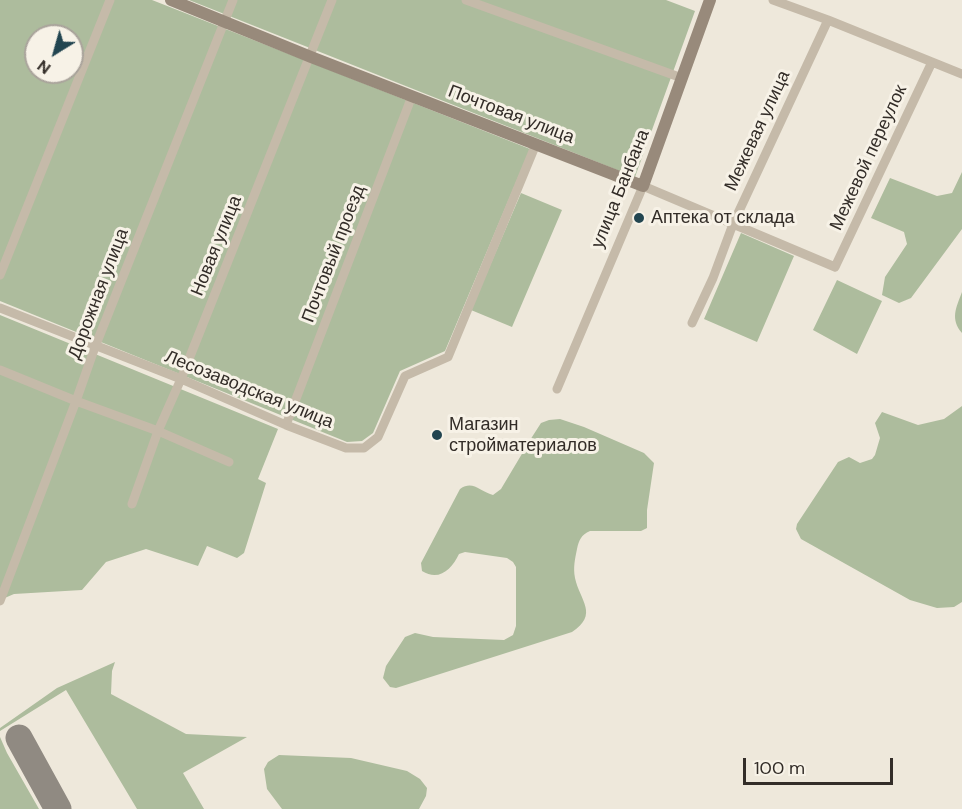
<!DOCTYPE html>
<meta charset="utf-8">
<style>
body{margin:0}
#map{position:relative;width:962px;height:809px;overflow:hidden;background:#eee8db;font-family:"DM Sans",sans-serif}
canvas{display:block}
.north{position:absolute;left:24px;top:24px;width:60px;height:60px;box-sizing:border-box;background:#f7f2e7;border:2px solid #a9a39b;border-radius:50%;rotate:217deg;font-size:16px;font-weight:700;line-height:24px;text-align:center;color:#332d28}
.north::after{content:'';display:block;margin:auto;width:21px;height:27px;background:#224550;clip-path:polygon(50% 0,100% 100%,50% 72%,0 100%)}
.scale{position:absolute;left:743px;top:758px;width:150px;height:27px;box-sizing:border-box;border:3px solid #332d28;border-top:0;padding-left:8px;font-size:18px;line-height:21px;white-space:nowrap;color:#332d28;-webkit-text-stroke:4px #f7f2e7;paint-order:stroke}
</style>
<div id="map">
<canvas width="962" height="809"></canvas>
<div class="north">N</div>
<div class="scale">100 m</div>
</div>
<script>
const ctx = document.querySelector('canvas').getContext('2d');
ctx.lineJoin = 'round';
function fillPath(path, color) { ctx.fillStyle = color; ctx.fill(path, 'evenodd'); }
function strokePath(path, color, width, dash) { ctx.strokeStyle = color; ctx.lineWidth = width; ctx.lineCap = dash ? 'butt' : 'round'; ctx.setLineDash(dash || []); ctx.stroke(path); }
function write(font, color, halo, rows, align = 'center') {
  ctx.font = font + ' "DM Sans",sans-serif'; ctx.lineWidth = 6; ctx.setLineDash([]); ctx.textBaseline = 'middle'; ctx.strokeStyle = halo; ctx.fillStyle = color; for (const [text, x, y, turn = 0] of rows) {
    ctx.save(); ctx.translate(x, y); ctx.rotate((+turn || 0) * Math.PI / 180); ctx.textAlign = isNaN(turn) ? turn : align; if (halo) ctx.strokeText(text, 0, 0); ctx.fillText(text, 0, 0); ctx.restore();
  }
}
const green = new Path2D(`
 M0 0H152L530 149 445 351 400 371 373 433 362 441 347 442 0 301ZM36 36H72V72H36Z
 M189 0H666L695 11 635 177Z
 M962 172V229L911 298 899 303 882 295 885 277 907 244 904 232 871 218 890 178 937 196 952 193Z
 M521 193 562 210 512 327 471 310Z
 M741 233 794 256 757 342 704 319Z
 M837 280 882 301 857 354 813 330Z
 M962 292V333C950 319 956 308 962 292Z
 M0 315 278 429 258 479 266 483 244 553 237 558 207 546 198 566 146 549 106 562 82 590 14 594 0 600Z
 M962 406V602L954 607 937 608 910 600 801 539 796 529 797 524 838 462 849 457 860 463 872 459 875 455 880 438 875 423 882 412 918 425 944 419Z
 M560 419 584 427 644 453 654 463 647 510V528L641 531H590C581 535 579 540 577 549 575 559 573 567 575 578 580 601 599 614 572 632L396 688 390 687 383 678 386 666 405 637 415 633 433 637 504 640 513 635 516 626V567L513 562 507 558 465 552 459 554C452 569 439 582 422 571L421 563 460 489C473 480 479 491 493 495L501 489 532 437 541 423 549 420Z
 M115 662 112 671 111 694 186 734 247 737 183 773 204 809H137L66 690 0 731V728L57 688Z
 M0 737 7 753 39 809H0Z
 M279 755 351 758 407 771 420 779 427 788 426 796 419 809H282L267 789 264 769 268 762Z`);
const taxiway = new Path2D(`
 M19 738 58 809`);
const street = new Path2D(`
 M466 0 682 78
 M773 0 828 20 962 74
 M0 275 110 0
 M0 308 181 379 286 425 346 448H364L378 437 405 376 448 357 536 144
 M692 323 713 278 733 224 828 20
 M0 370 76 401 158 431 229 462
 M557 389 643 186 835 267 932 62
 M286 425 412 96
 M132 504 158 431 181 379 332 0
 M0 601 76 401 95 347 233 0`);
const secondary = new Path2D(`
 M171 0 311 57 643 186 710 0`);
const markers = [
 [639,218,6,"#224550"],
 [437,435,6,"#224550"]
];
const streetNames = [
 ["Почтовая улица",511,115,21],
 ["Межевая улица",758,131,-65],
 ["Межевой переулок",869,158,-65],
 ["улица Банбана",621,189,-68],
 ["Новая улица",217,246,-68],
 ["Почтовый проезд",334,254,-69],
 ["Дорожная улица",99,294,-69],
 ["Лесозаводская улица",249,390,22]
];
const poiNames = [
 ["Аптека от склада",651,218],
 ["Магазин",449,425],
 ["стройматериалов",449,446]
];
fillPath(green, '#adbc9d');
strokePath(taxiway, '#908a82', 27);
strokePath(street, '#c5baa9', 9);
strokePath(secondary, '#988a7b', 12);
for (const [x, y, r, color] of markers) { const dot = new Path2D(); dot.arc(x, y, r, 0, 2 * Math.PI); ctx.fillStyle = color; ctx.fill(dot); strokePath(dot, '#f7f2e7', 2); }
write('18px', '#332d28', '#f7f2e7', streetNames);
write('18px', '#332d28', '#f7f2e7', poiNames, 'left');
</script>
